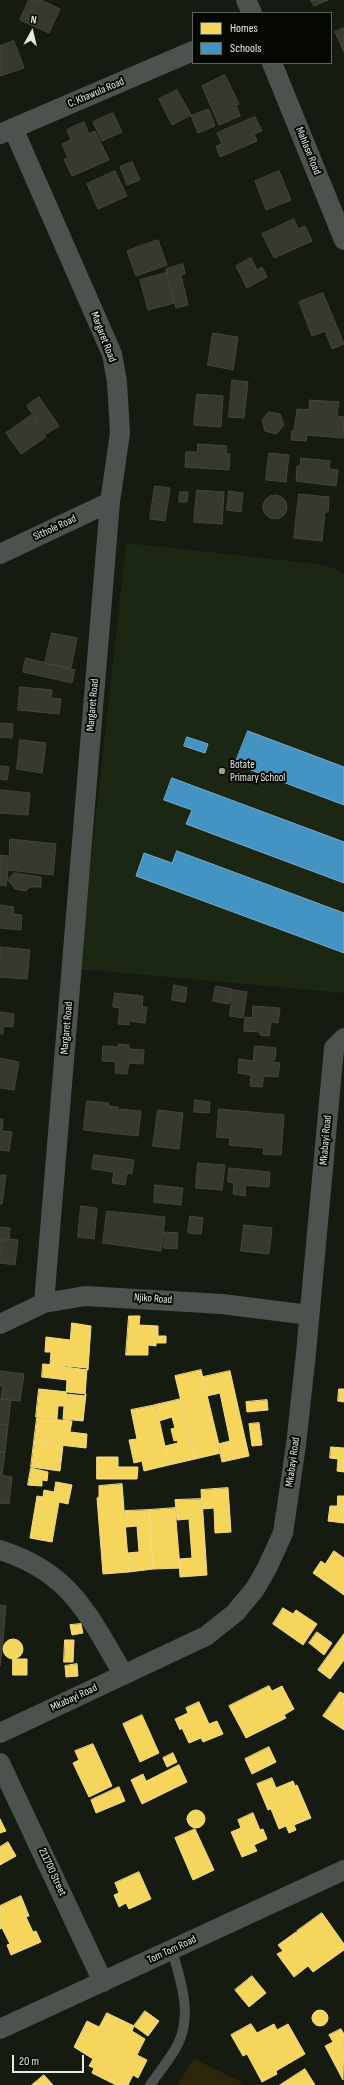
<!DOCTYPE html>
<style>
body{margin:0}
#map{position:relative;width:344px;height:2085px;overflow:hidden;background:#161b12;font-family:"Sofia Sans Condensed",sans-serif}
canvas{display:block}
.legend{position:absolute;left:192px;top:12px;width:140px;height:52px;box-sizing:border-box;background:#050703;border:1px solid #5f635c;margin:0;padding:5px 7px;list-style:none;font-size:12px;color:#e6ece1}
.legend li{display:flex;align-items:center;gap:8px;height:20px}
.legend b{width:20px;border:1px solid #5f635c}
.north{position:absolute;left:12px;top:12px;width:40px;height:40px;-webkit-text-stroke:3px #050703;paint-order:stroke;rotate:8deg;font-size:11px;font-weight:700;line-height:16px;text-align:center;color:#e6ece1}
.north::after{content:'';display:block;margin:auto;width:14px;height:18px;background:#e6ece1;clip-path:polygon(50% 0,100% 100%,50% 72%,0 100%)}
.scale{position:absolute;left:12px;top:2055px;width:72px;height:18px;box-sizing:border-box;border:2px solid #e6ece1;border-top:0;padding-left:5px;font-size:12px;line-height:14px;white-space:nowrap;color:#e6ece1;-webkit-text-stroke:3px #050703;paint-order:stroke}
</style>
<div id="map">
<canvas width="344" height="2085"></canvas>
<ul class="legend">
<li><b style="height:11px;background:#f6d55c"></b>Homes</li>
<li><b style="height:11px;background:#4393c3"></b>Schools</li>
</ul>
<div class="north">N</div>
<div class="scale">20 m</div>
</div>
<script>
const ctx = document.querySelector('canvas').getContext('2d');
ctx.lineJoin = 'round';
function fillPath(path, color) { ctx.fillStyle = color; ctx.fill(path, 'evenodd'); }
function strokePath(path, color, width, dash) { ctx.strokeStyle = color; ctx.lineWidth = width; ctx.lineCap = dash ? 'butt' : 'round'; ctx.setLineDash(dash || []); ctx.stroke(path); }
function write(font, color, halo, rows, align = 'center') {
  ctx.font = font + ' "Sofia Sans Condensed",sans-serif'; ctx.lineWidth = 4; ctx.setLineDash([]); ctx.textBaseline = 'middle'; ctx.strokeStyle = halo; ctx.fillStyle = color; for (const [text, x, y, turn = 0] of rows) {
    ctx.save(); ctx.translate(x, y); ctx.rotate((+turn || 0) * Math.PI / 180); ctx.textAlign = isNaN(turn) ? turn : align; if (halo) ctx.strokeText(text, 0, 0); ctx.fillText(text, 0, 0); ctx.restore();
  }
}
const built = new Path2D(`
 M126 543 325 565 344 573V993L79 969Z`);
const green = new Path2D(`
 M194 2059 242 2082 240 2085H177Z`);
const homes = new Path2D(`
 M129 1316H140L139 1325 158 1326V1336H166V1343H156V1346L148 1345V1355H126Z
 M72 1323 91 1326 88 1370 50 1365 51 1352H45L46 1337 70 1340Z
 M43 1364 87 1368 85 1396 66 1394 67 1380 42 1377Z
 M201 1370 221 1453 195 1459 175 1376Z
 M230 1371 249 1456 222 1462 218 1444 230 1441 220 1393 207 1396 203 1377Z
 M39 1389 86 1394 83 1421 63 1419 64 1406H58L57 1419 36 1417Z
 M339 1389H344V1402L338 1401Z
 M181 1399 195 1459 169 1465 165 1446 178 1443 177 1440 174 1441 171 1429 175 1428 172 1417 159 1421 155 1405Z
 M267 1400 268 1410 247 1412 246 1402Z
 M156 1405 169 1465 144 1471 142 1461 134 1463 129 1440 137 1439 131 1410Z
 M37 1418 72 1421 70 1432 87 1434 86 1448 34 1442Z
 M259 1423 262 1445 252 1446 249 1424Z
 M34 1442 63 1445 60 1471 31 1467Z
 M331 1447 344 1448V1472L337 1471 338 1459 330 1458Z
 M97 1457H118V1467H138L137 1479H97Z
 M31 1468 48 1472 47 1481 42 1480V1486L28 1485Z
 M56 1482 72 1485 68 1504 59 1502 52 1542 30 1538 37 1496 43 1497 44 1490 54 1492Z
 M122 1484 129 1572 103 1574 97 1498 99 1497V1486Z
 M228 1488 231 1532 215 1533 214 1508 202 1509 201 1490Z
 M338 1496H344V1523L328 1521 330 1506H337Z
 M202 1499 207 1575 180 1577 179 1559 192 1558 189 1519 177 1520 175 1500Z
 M175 1508 180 1568 153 1569 149 1510Z
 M149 1510 153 1569 129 1572 127 1553 139 1552 137 1526 126 1527 125 1511Z
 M334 1551 344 1558V1595L313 1573 321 1561 325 1564Z
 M283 1608 293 1614 296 1610 317 1624 303 1645 273 1624Z
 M81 1624 83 1633 72 1635 70 1625Z
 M317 1632 332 1643 324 1655 309 1643Z
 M344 1634V1660L330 1679 318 1670Z
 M3 1649a10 10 0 1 1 20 0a10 10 0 1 1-20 0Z
 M65 1640H74L73 1662H64Z
 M13 1659H27V1675H13Z
 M77 1664 78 1676 66 1677 65 1666Z
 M269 1686 272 1691 282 1686 294 1709 284 1715 286 1718 246 1738 229 1706Z
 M340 1692 344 1694V1730L323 1716Z
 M199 1702 209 1724 217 1721 223 1734 203 1742 201 1738 189 1743 182 1728 180 1730 175 1719 188 1713 186 1708Z
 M142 1715 159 1753 140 1762 123 1724Z
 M93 1744 112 1786 89 1797 73 1763 79 1760 75 1751Z
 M269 1747 276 1762 252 1774 245 1759Z
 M173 1753 177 1762 167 1767 163 1758Z
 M179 1765 187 1782 142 1804 131 1780 143 1774 146 1781Z
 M272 1778 276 1788 293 1781 295 1786 297 1785 311 1818 294 1825 296 1830 289 1833 286 1826 279 1829 271 1809 268 1810 257 1784Z
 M119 1787 125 1801 96 1813 91 1800Z
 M187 1819a9 9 0 1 1 18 0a9 9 0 1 1-18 0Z
 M253 1813 260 1830 263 1829 267 1839 254 1845 257 1851 242 1857 231 1832 241 1828 238 1820Z
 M0 1819 6 1831 0 1833Z
 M195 1829 214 1870 193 1880 175 1838Z
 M8 1842 16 1856 0 1865V1847Z
 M139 1872 151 1899 129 1909 126 1903 119 1907 114 1895 119 1893 115 1883Z
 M21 1896 29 1916 26 1917 33 1932 36 1931 41 1942 11 1955 7 1945 10 1944 2 1928 0 1929V1906Z
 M322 1913 344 1944V1950L313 1972 308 1966 294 1977 277 1954 283 1951 278 1945 296 1932 299 1936 297 1931Z
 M252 1976 266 1993 249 2007 235 1990Z
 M312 2018a8 8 0 1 1 16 0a8 8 0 1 1-16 0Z
 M145 2011 159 2021 148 2036 134 2026Z
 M107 2013 134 2026 132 2031 145 2039 137 2055 147 2060 138 2078 133 2075 128 2085H116L92 2073 94 2068 89 2066 93 2059 74 2047 87 2021 99 2027Z
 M251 2024 257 2033 274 2024 277 2030 288 2024 305 2054 276 2071 277 2074 262 2082 247 2054 243 2056 231 2035Z
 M341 2029 344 2034 343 2080 325 2046 333 2042 329 2035Z
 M305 2069 315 2085H280Z
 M44 2075 53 2085H32Z`);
const schools = new Path2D(`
 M248 731 344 767V805L235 764Z
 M187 737 208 744 205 753 184 746Z
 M172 778 344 842V883L186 824 192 810 164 800Z
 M177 851 344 913V953L136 876 144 853 172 863Z`);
const building = new Path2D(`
 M29 0H41L60 9 49 33 20 20Z
 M311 0H328L314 6Z
 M344 28V52L335 32Z
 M14 41 24 68 0 76V46Z
 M225 75 239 104 236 105 240 116 219 125 202 86Z
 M177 90 191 115 172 125 159 99Z
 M209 109 215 126 198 133 191 116Z
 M113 113 122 132 102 141 93 122Z
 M255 117 262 131 254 134 257 141 220 157 216 146 222 144 217 133Z
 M84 122 89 134 95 131 109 160 72 176 64 159 68 158 62 144 71 140 67 130Z
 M132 162 140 180 127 185 120 167Z
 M115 171 127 196 98 209 87 184Z
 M279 171 291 200 266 210 255 181Z
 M294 219 298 229 305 226 312 241 274 258 262 234Z
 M158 240 167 265 136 276 127 251Z
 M251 258 257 270 262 267 267 277 247 288 236 266Z
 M183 264 185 274 181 275 188 305 176 308 166 269Z
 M166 273 174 303 148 310 140 280Z
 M323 293 344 344 332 349 325 331 312 336 299 302Z
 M213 333 238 337 233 370 208 365Z
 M232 380 248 382 244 418 229 417Z
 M197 394 223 396 221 427 194 425Z
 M39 397 59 426 46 434 27 406Z
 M310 400 339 402 337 416 344 417 343 438 307 435 306 441 291 440 292 431H294L297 409 309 410Z
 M269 412 280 414 284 425 276 434 265 431 262 420Z
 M32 415 46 437 21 454 6 433Z
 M198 444 227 446 226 454H230L229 470 185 467 186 452H197Z
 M269 453 289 455 286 482 266 480Z
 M301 458 330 461 329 469 338 470 336 486 296 481 297 466H300Z
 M155 486 170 488 165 521 150 519Z
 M197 490 224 492 222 524 194 522Z
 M229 491 243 493 241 512 227 510Z
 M180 492H188L187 502H179Z
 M299 494 329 497 328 512H325L322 541 294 538Z
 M263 507a12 12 0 1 1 24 0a12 12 0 1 1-24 0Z
 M52 633 77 638 71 668 45 663Z
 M26 658 75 670 72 683 23 672Z
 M20 687 52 690 51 698 61 699 59 714 18 710Z
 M0 723 13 724 12 738 0 737Z
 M20 740 46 743 42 773 17 769Z
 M0 766 9 767 7 780 0 779Z
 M0 790 30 793 28 815 0 813Z
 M10 839 56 844 53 875 8 870 6 886 0 885V855L9 856Z
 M14 873 41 877V887H30L26 891 15 889 8 880Z
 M0 905 14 907 13 914 22 915 21 930 0 928Z
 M1 947 30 950 27 979 0 977Z
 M174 985 187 988 185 1002 172 1000Z
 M216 986 232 989 229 1004 213 1001Z
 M233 990 247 992 243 1018 230 1016Z
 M115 993 143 996 142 1007H147L145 1023 129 1021V1025L118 1024 120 1008 113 1007Z
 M253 1006 280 1008 278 1023 271 1022 269 1036 260 1035V1032L244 1031 245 1017 252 1018Z
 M0 1012 14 1014 13 1027 3 1026V1034H0Z
 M119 1044 129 1045V1049L144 1050 143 1064 129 1063 127 1074 115 1073 116 1062 102 1061 103 1046 118 1047Z
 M255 1046 276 1048 275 1060 272 1059V1062L280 1063 278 1077 264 1076 262 1087 250 1086 251 1075 238 1073 239 1059 253 1061Z
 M0 1058 19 1062 14 1090 0 1088Z
 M195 1100 210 1102 209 1113 194 1112Z
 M87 1101 109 1103 108 1106 118 1107 117 1109 141 1111 138 1136 84 1130Z
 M219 1109 284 1115 281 1155 263 1154 264 1148 229 1145 230 1138 217 1137Z
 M158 1110 183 1113 179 1149 153 1146Z
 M0 1119H3L2 1131 12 1132 9 1151 0 1150Z
 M94 1155 134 1160 132 1174 127 1173 125 1185 112 1183 114 1172 92 1169Z
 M198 1163 225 1165 222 1190 196 1188Z
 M229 1168 270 1172 269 1187 246 1185 245 1196 233 1194 234 1183 228 1182Z
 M0 1175H6L2 1204H0Z
 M155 1185 183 1188 181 1205 154 1202Z
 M81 1206 97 1208 94 1239 78 1237Z
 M107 1211 165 1217 161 1251 103 1243Z
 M190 1216 203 1218 201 1234 188 1233Z
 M244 1225 272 1228 269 1254 241 1251Z
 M0 1227 10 1228 9 1240 0 1239Z
 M165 1232 178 1233 177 1249 164 1248Z
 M9 1239 18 1240 15 1265 0 1263V1240L9 1241Z
 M0 1371 24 1374 20 1401 1 1399 3 1386H0Z
 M0 1399 11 1400 8 1425 0 1424Z
 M0 1424 8 1425 5 1452H0Z
 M0 1452H5L2 1475H0Z
 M0 1475 12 1477 9 1504 0 1503Z
 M0 1605 6 1606 3 1640H0Z
 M0 1640H3L0 1666Z`);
const lane = new Path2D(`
 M150 2085C159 2072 171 2058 178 2044 193 2013 180 1980 172 1950`);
const street = new Path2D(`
 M246 0 252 13
 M272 63 344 240
 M13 128 112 354 117 382 120 433 110 502 44 1303
 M0 134 193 51
 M0 554 110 502
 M0 1324 44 1303 85 1296 222 1304 309 1315
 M0 1550C72 1573 88 1615 124 1675
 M0 1733 206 1636 235 1613 255 1589 267 1568 283 1533 296 1445 306 1353 334 1048 344 1038
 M0 1763 103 1982
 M0 2029 344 1870`);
const markers = [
 [222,771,4,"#9da399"]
];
const streetNames = [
 ["C. Khawula Road",96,93,-23],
 ["Mahlase Road",308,151,68],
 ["Margaret Road",103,337,69],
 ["Sithole Road",55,528,-25],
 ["Margaret Road",93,705,-85],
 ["Margaret Road",67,1028,-85],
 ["Mkabayi Road",326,1140,-85],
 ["Njiko Road",153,1299,4],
 ["Mkabayi Road",293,1462,-82],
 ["Mkabayi Road",74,1698,-25],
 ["211700 Street",52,1872,65],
 ["Tom Tom Road",172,1950,-25]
];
const poiNames = [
 ["Botate",230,765],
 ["Primary School",230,778]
];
fillPath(built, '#1c2713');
fillPath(green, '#2e250d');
fillPath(homes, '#f6d55c');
strokePath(homes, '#f1dc84', 1);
fillPath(schools, '#4393c3');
strokePath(schools, '#74aecc', 1);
fillPath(building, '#37392e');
strokePath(building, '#44463d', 1);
strokePath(lane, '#4c524e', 10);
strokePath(street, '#4c524e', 20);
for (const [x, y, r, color] of markers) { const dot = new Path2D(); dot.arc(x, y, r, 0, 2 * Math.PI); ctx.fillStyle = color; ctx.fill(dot); strokePath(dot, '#050703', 1.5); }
write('11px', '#e6ece1', '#050703', streetNames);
write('11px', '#e6ece1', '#050703', poiNames, 'left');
</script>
